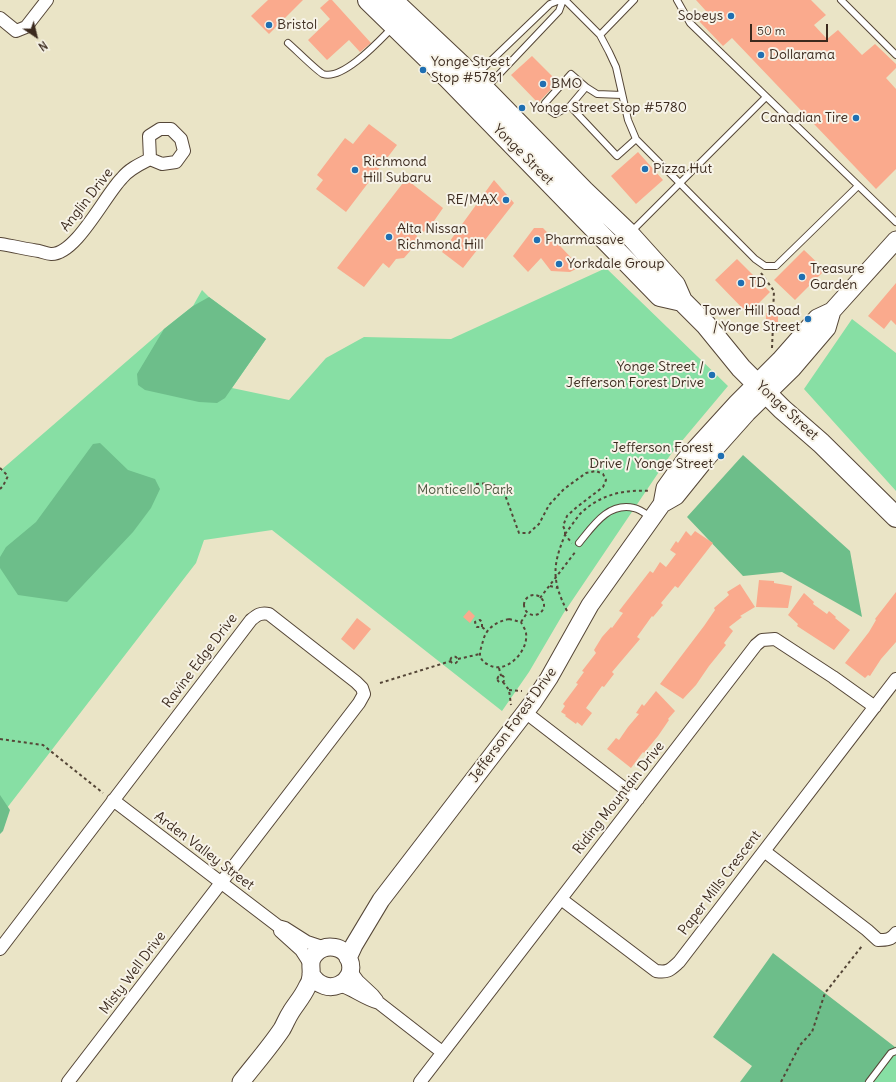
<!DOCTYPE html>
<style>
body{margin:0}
#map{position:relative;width:896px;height:1082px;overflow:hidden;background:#eae4c6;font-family:Delius,sans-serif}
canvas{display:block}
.north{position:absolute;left:16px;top:16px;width:40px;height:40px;-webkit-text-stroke:3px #f7f3e8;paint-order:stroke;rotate:145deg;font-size:11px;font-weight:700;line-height:16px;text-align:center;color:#3b2a1e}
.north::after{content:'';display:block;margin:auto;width:14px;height:18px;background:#3b2a1e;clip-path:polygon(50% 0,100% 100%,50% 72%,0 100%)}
.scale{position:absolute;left:750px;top:24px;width:78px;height:18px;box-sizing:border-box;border:2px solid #3b2a1e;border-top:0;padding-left:5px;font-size:12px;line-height:14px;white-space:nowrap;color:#3b2a1e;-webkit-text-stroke:3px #f7f3e8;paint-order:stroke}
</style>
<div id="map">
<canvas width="896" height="1082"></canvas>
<div class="north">N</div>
<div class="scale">50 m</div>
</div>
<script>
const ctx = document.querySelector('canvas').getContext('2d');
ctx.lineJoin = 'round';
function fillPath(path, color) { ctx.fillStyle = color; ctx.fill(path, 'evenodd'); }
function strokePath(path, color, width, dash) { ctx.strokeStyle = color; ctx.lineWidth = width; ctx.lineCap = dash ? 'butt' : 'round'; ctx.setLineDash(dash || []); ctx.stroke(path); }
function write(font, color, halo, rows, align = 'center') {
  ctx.font = font + ' Delius,sans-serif'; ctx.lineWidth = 4; ctx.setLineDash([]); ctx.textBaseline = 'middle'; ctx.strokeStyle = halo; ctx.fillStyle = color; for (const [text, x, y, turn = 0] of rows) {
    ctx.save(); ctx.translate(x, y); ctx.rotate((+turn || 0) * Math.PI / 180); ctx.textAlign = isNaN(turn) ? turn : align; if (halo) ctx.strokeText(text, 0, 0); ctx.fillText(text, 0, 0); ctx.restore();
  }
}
const green = new Path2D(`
 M606 268 728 386 671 454 563 614 529 672 502 711 272 530 204 540 196 563 0 817V471L164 329 193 306 202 290 209 297 266 339 232 388 289 400 326 358 364 337 451 339Z
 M852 319 896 353V491L804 389Z
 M896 1046V1082H868Z`);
const forest = new Path2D(`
 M209 297 266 339 225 398 217 403 199 402 145 390 138 385 137 374 164 329 193 306Z
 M100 443 128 470 155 479 160 489 151 508 133 532 67 602 18 595 0 568V557L6 547 36 522 93 444Z
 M743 455 850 551 862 617 782 572 743 576 687 517Z
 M0 795 10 810 3 831 0 834Z
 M773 953 895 1047 870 1082H740L752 1066 713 1037Z`);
const building = new Path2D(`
 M268 0H303L269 34 251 16Z
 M329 0H332L371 43 360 52 349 40 327 60 308 40 330 19 320 8Z
 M696 0H811L826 15 814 25 827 39 838 30 862 55 875 44 896 64V68L886 78 896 89V169L876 189 732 38 723 46 697 19 706 11Z
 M532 56 558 82 538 103 511 75Z
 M369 124 397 145 346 212 316 189 323 180 317 175 345 138 353 144Z
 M638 152 663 180 636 204 611 176Z
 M406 179 443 208 427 231 416 233 418 242 404 258 396 259 389 268 383 263 364 287 337 268Z
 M494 180 514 203 463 268 442 252Z
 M534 228H543L580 267 570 272 551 271 541 258 528 272 513 256Z
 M804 250 825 270 795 300 774 280Z
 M737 259 770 292 748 314 715 280Z
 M896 283V325L891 320 884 329 868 316Z
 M766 313H778V325H766Z
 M686 531 691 536 695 531 713 543 678 588 675 586 661 603 663 605 653 617 652 616 637 637 640 639 612 672 614 674 604 687 602 686 586 708 592 713 582 726 577 722 576 724 565 716 566 715 561 712 565 706 563 704 578 684 576 683 584 672 582 671 596 653 594 650 602 637 611 627 612 628 623 613 619 611 650 571 653 573 660 562 666 567 676 554 670 550 676 541 678 543Z
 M759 580 774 581V583L792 586 788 608 756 607Z
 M740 584 755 607 740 616 742 617 729 627 733 631 724 643 726 645 709 666 696 685 683 699 660 684 704 626 715 610 714 608 729 595 727 592Z
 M896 592V642L881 659 870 676 868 675 865 678 845 663 869 632 876 620 875 619Z
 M804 593 814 602 813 604 827 614 829 611 836 617 835 618 850 630 834 650 797 626 798 624 788 615Z
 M469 610 475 616 470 623 463 617Z
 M357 618 371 629 354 650 341 639Z
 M656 691 675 711 668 719 669 720 658 736 644 753 643 752 631 768 607 749 616 738 619 740 628 727 639 714 636 713 642 704 644 706Z`);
const path = new Path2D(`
 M761 273 774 291 773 313
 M772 348 773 325
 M0 468 8 476 3 486 0 489
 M476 484 491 483 504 492 519 533H529L539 524 549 505 564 489 586 473 596 471 603 474 606 480 603 487 577 507 567 516 563 526 565 530V535
 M565 534C570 528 575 520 580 514 599 495 624 489 650 491
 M550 586 558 588
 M524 605a10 10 0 1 1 20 0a10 10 0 1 1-20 0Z
 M540 598 576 551
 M567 611C552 581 552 566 565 535L572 543
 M509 619 521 622C522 625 526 630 526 633 529 651 506 675 489 665 484 663 480 659 480 654 480 650 482 645 483 641 486 628 496 622 509 619Z
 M521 622 527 613
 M482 627V622L480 620 475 622 476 626 477 627H482L488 632
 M450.5 660a3.5 3.5 0 1 1 7 0a3.5 3.5 0 1 1-7 0Z
 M458 659 480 654
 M499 668 501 676
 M497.5 679a3.5 3.5 0 1 1 7 0a3.5 3.5 0 1 1-7 0Z
 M503 682 509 690 511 705
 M380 683 451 661
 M509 690 522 691
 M0 739 43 745 103 793
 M781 1082 800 1045 812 1032 825 993 862 946`);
const lane = new Path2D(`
 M565 0 600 35 609 52 616 67 628 120 636 139 755 259 765 266H776L858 186
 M677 0 690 23 896 222
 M841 0 896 55
 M600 35 634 0
 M288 43C294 48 318 72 323 74 343 81 380 40 393 27
 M475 76 550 4 560 0
 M487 87 559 11 563 0
 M622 95 597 94 586 87 570 106 617 156 636 139
 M570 106 555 114 546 108 545 103 571 74 586 87
 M631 232 766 97
 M579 543C593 526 608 502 634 508 640 509 646 514 650 517
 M869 1082 891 1053 896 1051`);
const street = new Path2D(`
 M0 18 16 31 26 27 47 0
 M160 129H171L181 139 184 151 176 162 162 164 150 159 149 136Z
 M0 244C13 246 26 249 39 251 43 252 47 254 51 254 76 255 105 195 122 178 129 169 140 164 150 159
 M525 712 638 799
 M113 800 278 926 285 928 307 942 325 948
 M764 851 867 930 878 940C886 940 891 940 896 933
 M561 899 656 971C668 973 670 970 679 962L896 679
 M280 931 301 950 310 964
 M0 949 251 620C257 615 261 612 269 614L356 682 362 688 364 694 359 703 68 1082
 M350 970 358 981 373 995 377 1000
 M339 985C353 989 364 999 379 1003L442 1052
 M420 1082 756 645 762 640 775 639 833 677 875 707`);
const secondary = new Path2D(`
 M662 504 676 496 705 460 747 413 792 369 827 328 832 311
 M348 958 354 945 381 900 533 702 549 678 590 605 662 504 665 488 685 460 737 403 780 360 817 318 832 311 896 240
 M241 1082C255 1064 270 1047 282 1029 285 1024 287 1018 291 1012 296 1004 303 996 307 987 309 984 311 979 311 975 312 967 308 961 316 953 326 943 344 946 349 959 359 983 325 999 311 974`);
const primary = new Path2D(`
 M368 0 447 77 660 296 682 301
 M392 0 460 64 584 191 629 234 675 285 682 301 706 325 741 368 782 409 821 443 896 517`);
const markers = [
 [731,16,4,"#1f6fb2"],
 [269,25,4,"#1f6fb2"],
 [761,55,4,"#1f6fb2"],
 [423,70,4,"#1f6fb2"],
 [543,84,4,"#1f6fb2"],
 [522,108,4,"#1f6fb2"],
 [856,118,4,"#1f6fb2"],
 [645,169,4,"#1f6fb2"],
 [355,170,4,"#1f6fb2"],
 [506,200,4,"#1f6fb2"],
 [389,237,4,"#1f6fb2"],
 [537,240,4,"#1f6fb2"],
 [559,264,4,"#1f6fb2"],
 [802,277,4,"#1f6fb2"],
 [741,283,4,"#1f6fb2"],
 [808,319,4,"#1f6fb2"],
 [712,375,4,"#1f6fb2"],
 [721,456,4,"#1f6fb2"]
];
const poiNames = [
 ["Sobeys",723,16,"right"],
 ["Bristol",277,25],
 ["Dollarama",769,55],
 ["Yonge Street",431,62],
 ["Stop #5781",431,78],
 ["BMO",551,84],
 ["Yonge Street Stop #5780",530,108],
 ["Canadian Tire",848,118,"right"],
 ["Richmond",363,162],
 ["Hill Subaru",363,178],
 ["Pizza Hut",653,169],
 ["RE/MAX",498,200,"right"],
 ["Alta Nissan",397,229],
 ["Richmond Hill",397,245],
 ["Pharmasave",545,240],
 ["Yorkdale Group",567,264],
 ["Treasure",810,269],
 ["Garden",810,285],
 ["TD",749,283],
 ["Tower Hill Road",800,311,"right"],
 ["/ Yonge Street",800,327,"right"],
 ["Yonge Street /",704,367,"right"],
 ["Jefferson Forest Drive",704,383,"right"],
 ["Jefferson Forest",713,448,"right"],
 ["Drive / Yonge Street",713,464,"right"]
];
const streetNames = [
 ["Yonge Street",523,155,45],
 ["Anglin Drive",87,200,-52],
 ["Yonge Street",787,411,43],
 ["Ravine Edge Drive",200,661,-53],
 ["Jefferson Forest Drive",513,725,-54],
 ["Riding Mountain Drive",619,798,-52],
 ["Arden Valley Street",204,851,37],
 ["Paper Mills Crescent",720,883,-53],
 ["Misty Well Drive",133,973,-53]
];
const parkNames = [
 ["Monticello Park",465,490]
];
fillPath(green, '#87dfa4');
fillPath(forest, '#6dbe8a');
fillPath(building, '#faaa8d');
strokePath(lane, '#554637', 8);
strokePath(street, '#554637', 14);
strokePath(secondary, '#554637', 19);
strokePath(primary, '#554637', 22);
strokePath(path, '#554637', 2, [3, 3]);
strokePath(lane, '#fff', 6);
strokePath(street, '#fff', 12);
strokePath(secondary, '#fff', 17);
strokePath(primary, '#fff', 20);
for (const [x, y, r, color] of markers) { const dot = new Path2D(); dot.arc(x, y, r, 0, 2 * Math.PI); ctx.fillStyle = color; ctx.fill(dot); strokePath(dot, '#f7f3e8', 1.5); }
write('14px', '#3b2a1e', '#f7f3e8', poiNames, 'left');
write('14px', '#3b2a1e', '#f7f3e8', streetNames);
write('14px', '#4e5740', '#f7f3e8', parkNames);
</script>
